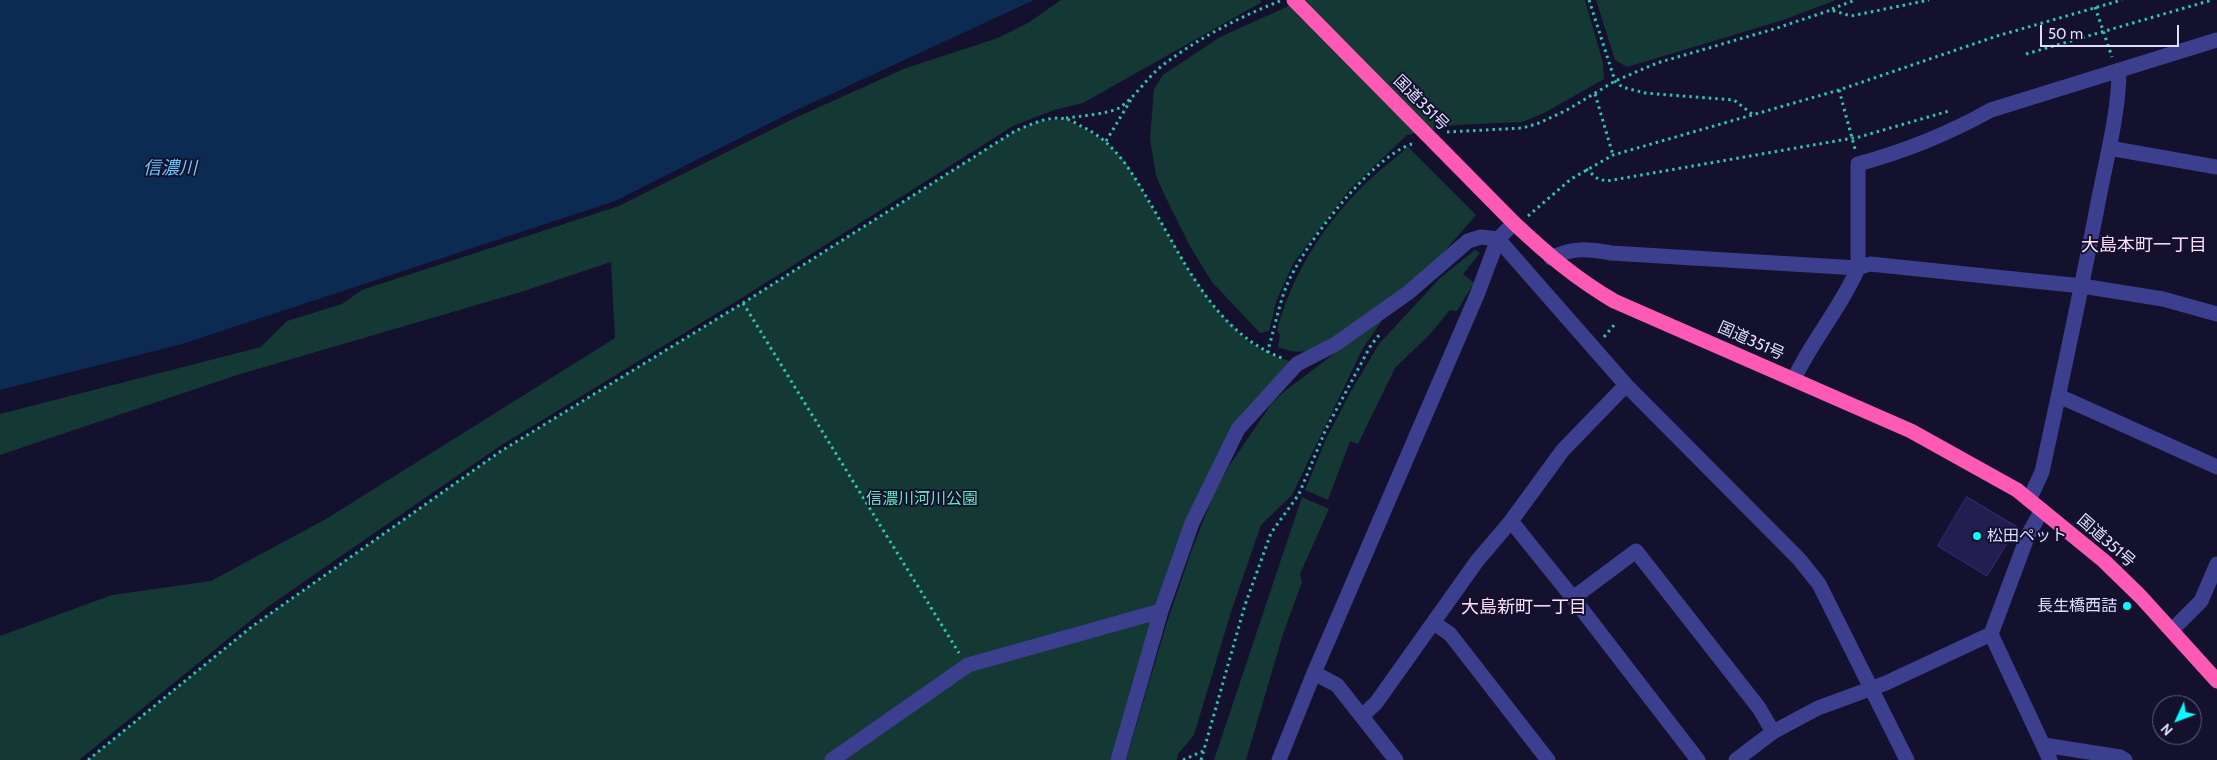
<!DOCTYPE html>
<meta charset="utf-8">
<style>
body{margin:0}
#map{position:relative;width:2217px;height:760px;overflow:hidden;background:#14112e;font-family:Cabin,sans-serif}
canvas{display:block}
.north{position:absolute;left:2152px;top:695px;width:50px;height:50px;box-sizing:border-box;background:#14112e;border:1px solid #656382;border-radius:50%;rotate:227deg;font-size:14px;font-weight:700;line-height:20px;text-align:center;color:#dfdeff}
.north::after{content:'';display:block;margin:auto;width:18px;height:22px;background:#0afaff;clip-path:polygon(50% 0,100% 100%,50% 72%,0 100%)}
.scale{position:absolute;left:2040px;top:25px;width:139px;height:22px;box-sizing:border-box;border:2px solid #dfdeff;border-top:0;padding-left:6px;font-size:15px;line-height:18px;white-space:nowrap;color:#dfdeff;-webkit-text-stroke:4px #14112e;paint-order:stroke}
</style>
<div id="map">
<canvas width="2217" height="760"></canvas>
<div class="north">N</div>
<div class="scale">50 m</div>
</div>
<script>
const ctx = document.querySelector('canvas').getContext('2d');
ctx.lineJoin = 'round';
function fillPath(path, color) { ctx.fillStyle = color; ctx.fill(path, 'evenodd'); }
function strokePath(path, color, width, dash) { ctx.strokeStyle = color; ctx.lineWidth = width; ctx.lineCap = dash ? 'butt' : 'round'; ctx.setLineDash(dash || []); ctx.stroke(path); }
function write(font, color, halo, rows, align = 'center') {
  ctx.font = font + ' Cabin,"Noto Sans JP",sans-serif'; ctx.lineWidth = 4; ctx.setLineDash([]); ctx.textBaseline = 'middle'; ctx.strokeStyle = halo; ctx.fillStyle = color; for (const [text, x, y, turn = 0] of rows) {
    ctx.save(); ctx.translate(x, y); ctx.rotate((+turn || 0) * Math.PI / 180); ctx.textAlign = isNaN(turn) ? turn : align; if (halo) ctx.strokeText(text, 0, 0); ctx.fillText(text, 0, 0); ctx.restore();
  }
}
const green = new Path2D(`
 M1061 0H1260L1262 2 1083 103 1054 110 1013 126 740 299 500 446 266 608 79 760H0V636L112 595 211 581 326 519 615 338 611 262 521 292 237 375 0 455V414L261 347 287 321 342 304 362 290 619 206 795 118 906 68 998 38 1028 23Z
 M1302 0H1585L1603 63 1604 79 1546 112 1522 122 1455 125 1407 135 1350 189 1294 262 1277 299 1269 331 1260 333 1212 282 1191 248 1165 196 1156 175 1150 139 1154 89 1163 75 1220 37Z
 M1596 0H1836L1783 20 1627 67 1615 60Z
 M1066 119 1106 141 1126 162 1188 269 1215 308 1244 338 1267 353 1297 364 1238 429 1192 523 1118 760H88L250 628 501 451 743 303 1015 131 1040 121Z
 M1408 147 1476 215 1437 260 1404 287 1322 345C1304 353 1296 354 1278 347L1280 335 1277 330C1292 275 1322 227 1362 187 1376 173 1393 160 1408 147Z
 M1475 250 1480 253 1463 274 1474 283 1457 311 1450 310 1430 334 1395 368 1358 444 1350 441 1328 500 1305 490 1326 439 1351 391 1379 344 1440 278Z
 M1379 320 1381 322 1363 348 1292 495 1261 525 1231 612 1194 735 1178 754 1177 760H1126L1167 622 1191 552 1213 496 1229 466 1272 403 1286 390Z
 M1302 497 1329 509 1300 574 1302 582 1283 634 1246 760H1214Z`);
const water = new Path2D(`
 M0 0H1034L790 113 615 201 182 344 0 390Z`);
const building = new Path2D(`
 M1967 497 2017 527 1987 576 1938 546Z`);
const path = new Path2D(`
 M1589 0 1615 81 1622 87 1645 93 1734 100 1752 114
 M2095 7 2112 57
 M1832 9 1855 0
 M2026 54 2212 0
 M1839 90 1855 149
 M1595 94 1613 155
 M1066 118C1080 116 1108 114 1119 108 1136 97 1146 78 1163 65 1197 39 1239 17 1280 1
 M1447 132 1523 128 1539 123 1567 110 1615 81 1657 63 1774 29 1831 10 1851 16 1929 0
 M1106 141 1132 98
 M1586 169 1598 179 1607 181 1859 137 1949 111
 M1528 216 1571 179 1613 155 1839 90 1997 36 2122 0
 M743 303 959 653
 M1604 337 1614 325
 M1267 353C1274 331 1278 308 1286 287 1302 247 1372 156 1412 144
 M88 760 250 628 501 451 743 303 1015 131C1030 125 1049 115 1066 119 1072 120 1078 125 1083 127 1112 141 1128 166 1144 193 1181 253 1211 331 1282 358
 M1183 760 1203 751
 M1201 760 1245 605 1271 533 1299 494 1326 429 1371 345 1380 334`);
const minor = new Path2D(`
 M2109 148 2217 167
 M1514 223 1498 239 1626 385 1799 559 1819 584 1907 760
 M1551 258C1573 247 1588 249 1611 253L1858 268V164C1906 151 1948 134 1991 110L2217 40
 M1794 379C1812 340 1841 308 1858 268L1870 264 2082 286 2163 299 2217 314
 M2059 396 2217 467
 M2029 500 2042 472C2061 384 2080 296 2097 208 2105 164 2119 114 2119 70
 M1511 521 1573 598 1698 760
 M1573 598 1636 551 1759 708 1773 732
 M1434 623 1450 634 1548 760
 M2172 630 2201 601 2217 564
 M1991 634 2050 760
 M1314 673 1337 685 1396 760
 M1362 716 1376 703 1477 561 1511 521 1563 450 1626 385
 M2044 745 2120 757 2125 760
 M832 760 968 665 1161 611
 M1118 760 1161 611 1192 523 1238 429 1297 364 1334 345 1409 292 1468 241 1481 237 1498 239 1477 295 1314 673 1279 760
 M1736 760 1773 732 1818 708 1886 683 1991 634 2028 535 2042 510`);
const highway = new Path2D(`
 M1294 0 1514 223C1547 254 1575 278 1614 301L1911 431 2017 490 2104 561 2141 597 2217 681`);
const markers = [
 [1977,536,5,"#0afaff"],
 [2127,606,5,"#0afaff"]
];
const streetNames = [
 ["国道351号",1421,103,45],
 ["国道351号",1751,341,24],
 ["国道351号",2106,541,41]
];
const parkNames = [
 ["信濃川河川公園",922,499]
];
const poiNames = [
 ["松田ペット",1987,536],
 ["長生橋西詰",2117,606,"right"]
];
const waterNames = [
 ["信濃川",170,169]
];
const neighbourhoodNames = [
 ["大島本町一丁目",2144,246],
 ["大島新町一丁目",1524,608]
];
fillPath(green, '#143834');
fillPath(water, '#0c2b52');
fillPath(building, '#231d50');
strokePath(building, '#372e7c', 1);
strokePath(path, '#2ec4af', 3, [2.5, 4]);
strokePath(minor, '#3b3f8e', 15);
strokePath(highway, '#ff59b6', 15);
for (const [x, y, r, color] of markers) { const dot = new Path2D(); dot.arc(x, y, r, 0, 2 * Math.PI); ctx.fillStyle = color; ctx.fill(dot); strokePath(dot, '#14112e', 2); }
write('16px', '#dfdeff', '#14112e', streetNames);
write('16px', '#65e5ba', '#14112e', parkNames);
write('16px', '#dfdeff', '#14112e', poiNames, 'left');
write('italic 18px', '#6cc7ff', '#14112e', waterNames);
write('18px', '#ffe0f6', '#14112e', neighbourhoodNames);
</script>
